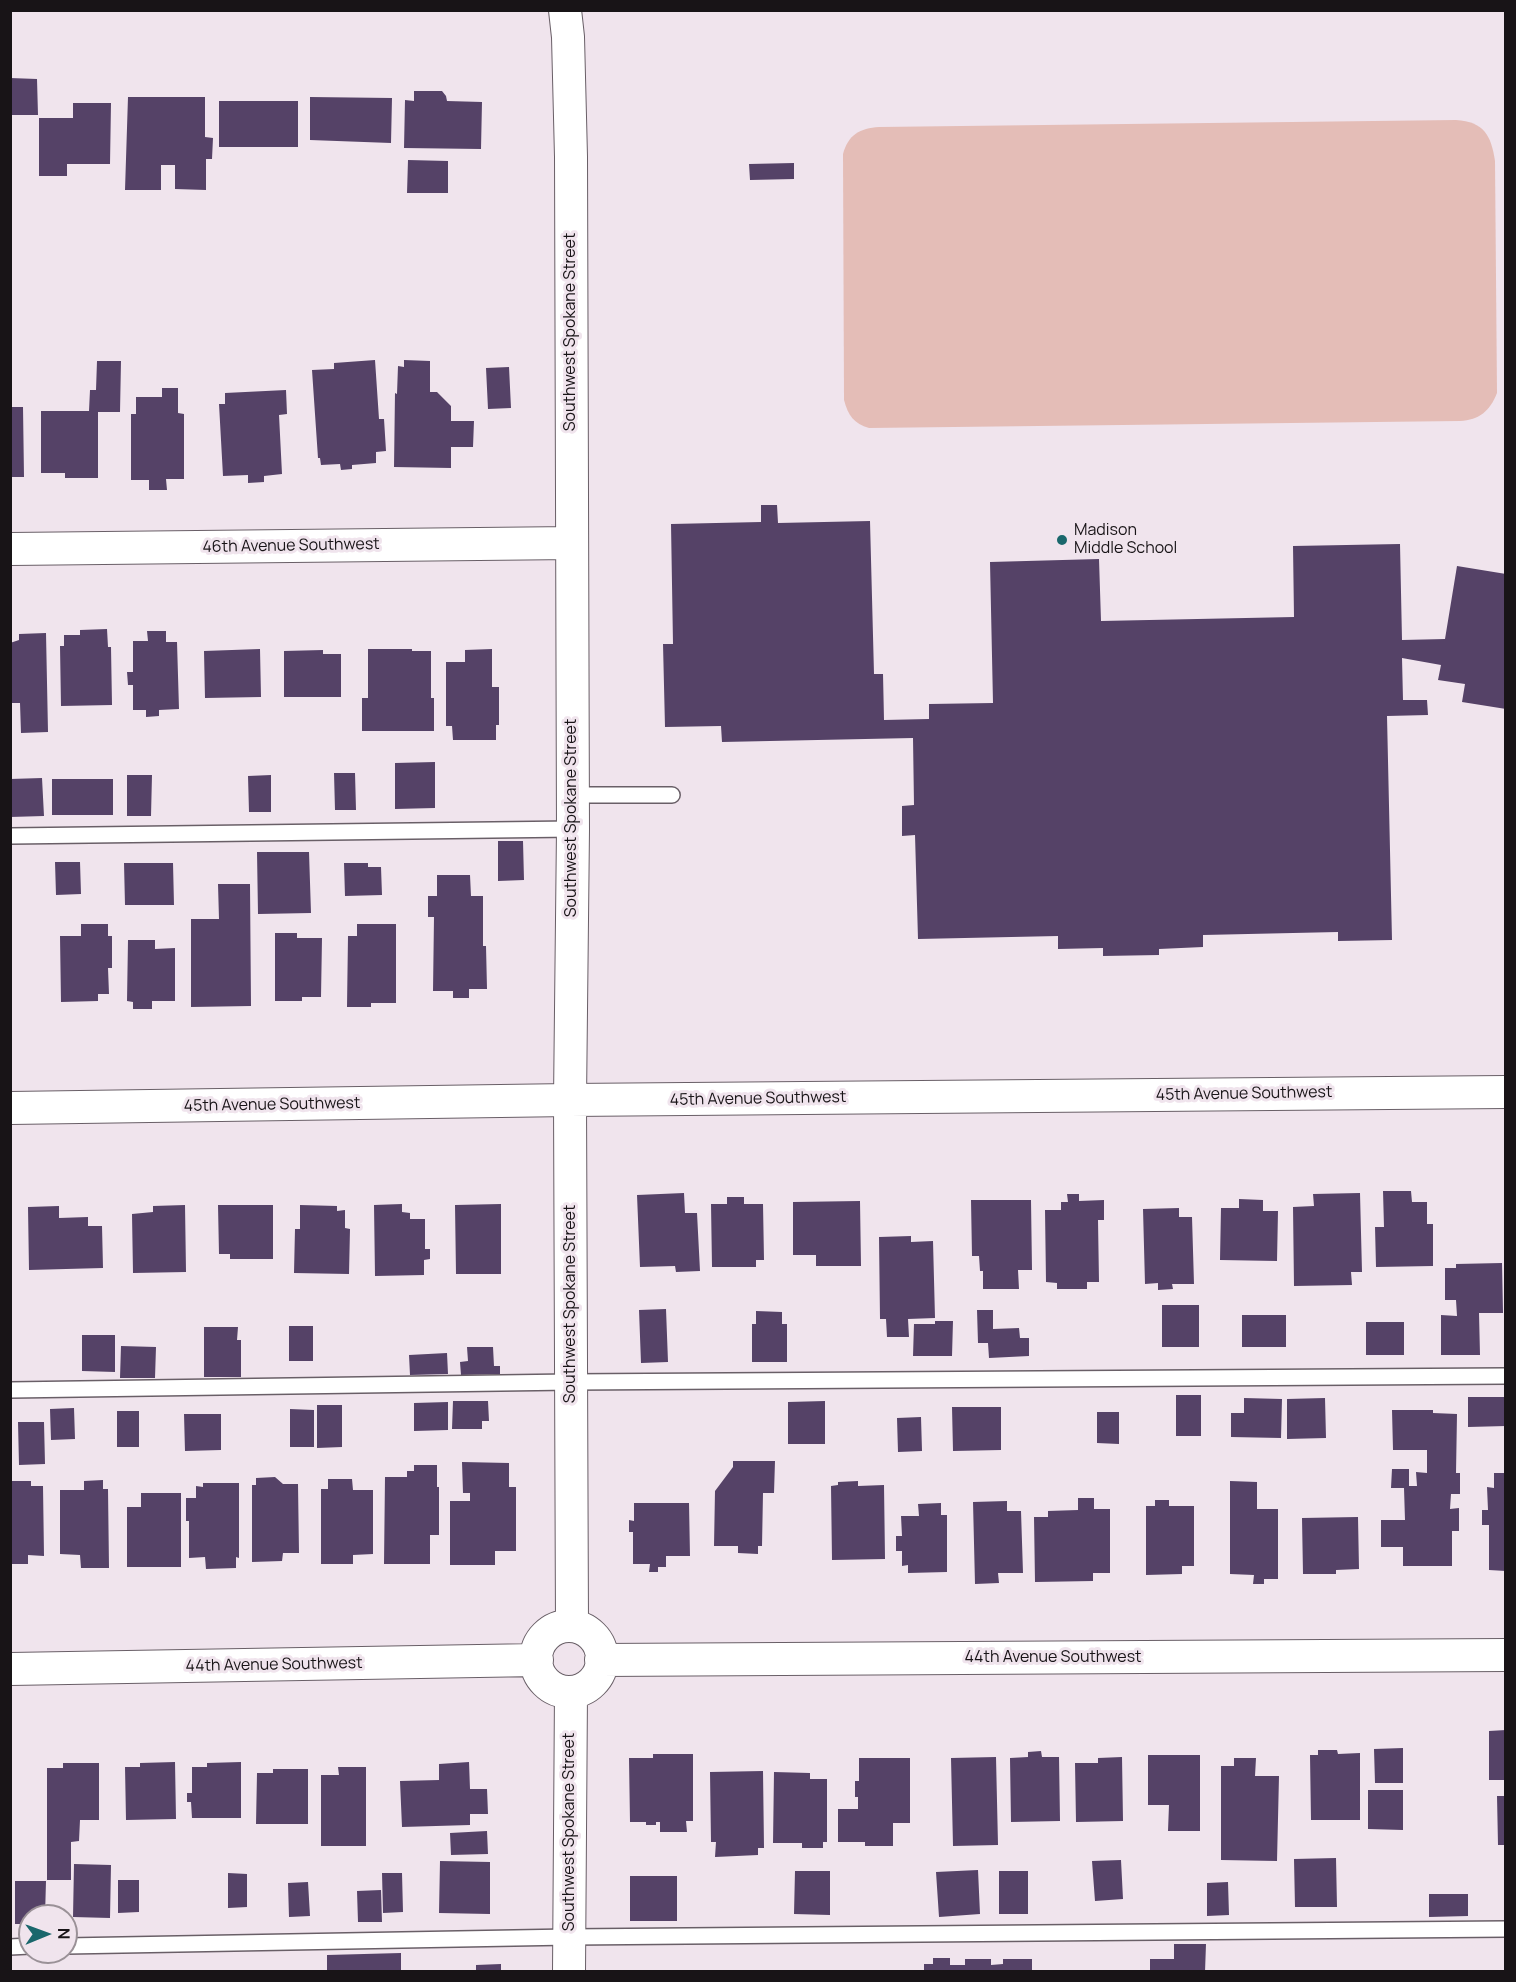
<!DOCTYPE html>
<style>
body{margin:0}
#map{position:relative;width:1516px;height:1982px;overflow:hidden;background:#f0e4ed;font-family:Manrope,sans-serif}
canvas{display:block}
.frame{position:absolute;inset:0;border:12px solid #181417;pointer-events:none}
.north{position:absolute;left:18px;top:1904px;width:60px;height:60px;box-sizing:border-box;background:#f0e4ed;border:2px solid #9a9197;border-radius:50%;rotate:89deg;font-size:16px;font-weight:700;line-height:24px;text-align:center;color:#181417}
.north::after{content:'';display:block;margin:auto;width:21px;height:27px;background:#1a676c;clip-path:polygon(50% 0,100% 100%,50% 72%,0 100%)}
</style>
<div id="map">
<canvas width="1516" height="1982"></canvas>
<div class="frame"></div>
<div class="north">N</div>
</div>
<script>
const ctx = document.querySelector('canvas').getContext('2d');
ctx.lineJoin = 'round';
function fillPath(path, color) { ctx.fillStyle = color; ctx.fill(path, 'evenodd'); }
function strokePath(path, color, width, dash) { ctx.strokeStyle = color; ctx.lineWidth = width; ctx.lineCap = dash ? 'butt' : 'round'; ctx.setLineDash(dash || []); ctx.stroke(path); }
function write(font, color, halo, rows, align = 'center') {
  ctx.font = font + ' Manrope,sans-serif'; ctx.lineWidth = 6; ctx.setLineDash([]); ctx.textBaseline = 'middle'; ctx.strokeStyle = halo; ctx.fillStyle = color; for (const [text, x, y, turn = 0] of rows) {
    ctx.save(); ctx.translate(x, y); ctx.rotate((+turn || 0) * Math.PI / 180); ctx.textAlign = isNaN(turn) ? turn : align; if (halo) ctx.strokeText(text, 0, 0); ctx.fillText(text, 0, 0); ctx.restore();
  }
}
const green = new Path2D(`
 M1456 120C1484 122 1491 135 1495 161L1497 393C1490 411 1479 420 1460 421L869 428C854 424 848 415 844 400L843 154C848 135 860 128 879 127Z`);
const building = new Path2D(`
 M10 78 37 79 38 115H10Z
 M414 91H442L446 96 447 101 482 102 481 149 404 148 405 100 414 101Z
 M128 97H205V137L213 138 212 159H206V190L175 189V165H161V190H125Z
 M310 97 392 98 391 143 310 140Z
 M219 101H298V147H219Z
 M73 103H111L110 164H67V176H39V118H73Z
 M408 160 448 161V193H407Z
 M794 163V179L750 180 749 164Z
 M375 360 379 419H384L386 451 376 452V463L352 465V469L341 470 340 464 321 465 320 458H318L312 370 334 369V363Z
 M404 360 430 361V392H437L451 406V421H474L473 447H451V468L394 467 395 393 397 394 398 366 404 367Z
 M97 361H121L120 412H98V478H65V473H41V411H89L90 390H96Z
 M509 367 511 408 488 409 486 368Z
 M162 388H178V413L184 414V479H166L167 490H149V480H131V414H136V397H162Z
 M286 390 287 414 279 415 282 474 264 476V482L248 483V475L223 476 219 404H225V393Z
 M10 407H23L24 477H10Z
 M761 505H777L778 523 870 521 874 674H883L884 720 929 719V704L993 703 990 562 1099 559 1101 621 1294 617 1293 546 1400 544 1402 640 1445 639 1457 566 1506 574V709L1462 702 1465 684 1438 680 1441 665 1402 658 1403 700H1427L1428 715 1387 716 1392 940 1338 941V932L1203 935V947L1159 949V955L1103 956V948L1058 949V936L918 939 915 835 902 836V806L914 805 913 738 722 742 721 726 665 727 663 644H673L671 524 761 522Z
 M107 629 108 647H111L112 705 61 706 60 646H64V635H80V630Z
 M147 631H166V642H177L179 709 159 710V716L146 717V710H133V685H128L127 672H133V641H148Z
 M46 633 48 732 21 733 20 703H10V643L19 640V634Z
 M260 649 261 697 205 698 204 651Z
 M368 649H412V651H431V698H434V731H362V698H368Z
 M492 649V687H499V725H496V740H453L452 726H446V662H465V650Z
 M323 650V654H341V697H284V651Z
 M435 762V808L395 809V763Z
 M334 773H355L356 810H335Z
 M127 775H152L151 816H127Z
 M271 775V812H249L248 776Z
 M42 778 44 816 10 817V779Z
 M52 779H113V815H52Z
 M498 841H523L524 880 498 881Z
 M257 852H309L311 913 258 914Z
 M55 862H80L81 894 56 895Z
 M124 863H173L174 905H125Z
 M344 863H368V867H381L382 895 345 896Z
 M437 875H470L471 896H483V946H486L487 989H469V998H453V991H433L434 917H428V896H437Z
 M218 884H250L251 1006 191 1007V919H219Z
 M81 924H108V936H112V968H108L109 994H98V1001L61 1002 60 936H81Z
 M357 924H396V1003H371V1007H347L348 936H357Z
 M275 933H297V938H322L321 997H302V1001H275Z
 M128 940H155V949L175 948V1001H152V1009H133V1002L127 1001Z
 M1383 1191H1411L1412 1202H1427V1224H1433V1266L1376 1267 1375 1227H1384Z
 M684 1193 685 1213H697L700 1271 676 1272 675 1266 640 1267 637 1195Z
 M1360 1193 1362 1272H1351L1352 1285 1294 1286 1293 1207 1314 1206 1313 1194Z
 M1067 1194H1079V1201L1104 1200V1220H1098L1099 1282H1087V1289H1057V1283L1046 1282 1045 1210H1061V1202H1068Z
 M727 1197H744V1204H763L764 1260H756V1267H712L711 1204H727Z
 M1239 1199 1263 1200V1211H1278L1277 1261 1220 1260 1221 1208H1239Z
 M971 1200H1031L1032 1270H1018L1019 1289H983V1271H980L979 1256H972Z
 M860 1201 861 1266H816V1255H793V1202Z
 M402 1204V1212L410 1213V1219H425V1249H430V1259L424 1260V1275L375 1276 374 1205Z
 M501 1204V1274H456L455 1205Z
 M185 1205 186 1272 133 1273 132 1214 153 1212V1206Z
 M218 1205H273V1259H230V1254H219Z
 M300 1205 337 1206V1211L345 1210V1228L350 1229 349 1274 294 1273 295 1229H300Z
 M59 1206V1218L88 1217V1226H102L103 1268 29 1270 28 1207Z
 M1179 1208V1217H1192L1194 1284H1172L1173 1289 1158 1290V1283L1145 1284 1143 1209Z
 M911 1236V1242L933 1241 935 1318 908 1319 909 1337H887L886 1319H880L879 1237Z
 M1502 1263 1503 1313H1479L1480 1355H1441V1315L1457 1316 1456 1300H1445V1268H1456V1264Z
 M1162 1305H1199V1347H1162Z
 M666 1309 668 1362 641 1363 639 1310Z
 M977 1310H993V1329L1019 1328 1020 1338H1029V1356L989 1358 988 1343H978Z
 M756 1311 782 1312V1324H787V1362H752V1324H756Z
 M1242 1315H1286V1347H1242Z
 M935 1321H953L952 1356H913L914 1324H935Z
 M1366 1322H1404V1355H1366Z
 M289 1326H313V1361H289Z
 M204 1327H238L237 1340H241V1377H204Z
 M82 1335H115V1372L82 1371Z
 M121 1346 156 1347 155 1378H120Z
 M467 1347H493L494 1366H500V1374L461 1375 460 1362 468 1361Z
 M447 1353 448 1374 410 1375 409 1355Z
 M1176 1395H1201V1436H1176Z
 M1468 1397H1506V1426L1468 1427Z
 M1244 1398 1282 1399 1281 1438 1231 1437V1413H1244Z
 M1325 1398 1326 1438 1287 1439V1399Z
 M453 1401H488L489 1421H482V1429H452Z
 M825 1401V1444H788V1402Z
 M448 1402V1430L414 1431V1403Z
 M317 1405H342V1447L317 1448Z
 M952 1407H1001V1450L953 1451Z
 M74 1408 75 1439 51 1440 50 1409Z
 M290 1409 314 1410V1447H290Z
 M1392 1410H1433V1413L1457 1414 1456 1473H1460V1494H1451L1450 1509 1459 1508V1531H1452V1566H1403V1547H1381V1520H1405L1404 1488H1391L1392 1469H1409V1486H1417L1416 1472 1427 1473V1450H1393Z
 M117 1411H139V1447H117Z
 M1097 1412H1119V1444L1097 1443Z
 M184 1414H221V1450L185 1451Z
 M921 1417 922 1451 898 1452 897 1418Z
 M18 1422H44L45 1464 19 1465Z
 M733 1461H775L774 1493H763L762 1546H758V1554L738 1553V1546H714L715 1491 733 1467Z
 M462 1462 509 1463V1487H516V1551H495V1565H450V1501H470V1493H463Z
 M414 1465H437V1487H439V1535H430V1564H384L385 1477H407V1471H414Z
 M1494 1473H1506V1571L1489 1570V1525H1482V1510H1488L1487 1487 1494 1488Z
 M275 1477 283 1484H298L299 1553H283L282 1561 252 1562V1485H256V1478Z
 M328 1479H352L353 1490H373V1554L353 1555V1564H321V1489H328Z
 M103 1480V1489H108L109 1568H81L80 1555 60 1554V1490H84V1481Z
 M10 1481H31V1486H43L44 1556 28 1555V1564H10Z
 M858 1481V1486L884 1485 885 1559 832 1560 831 1486 838 1485V1482Z
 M1230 1481 1257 1482V1509H1278V1579H1264V1584H1253L1254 1575 1230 1574Z
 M203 1483H239V1558L236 1557V1568L206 1569 205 1557 189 1558V1521H186V1498H196V1486L203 1487Z
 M141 1493H181V1567H127V1507H141Z
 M1078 1498H1094V1509H1110V1573H1093V1581L1035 1582 1034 1517H1048V1511L1078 1510Z
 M1155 1500H1169V1506H1194V1566H1182V1574L1146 1575V1506H1155Z
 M1007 1501V1511H1021L1023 1573H998L999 1583 975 1584 973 1502Z
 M634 1503H689L690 1556H666V1567H658V1572H649L650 1564H633V1532H629V1520L634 1521Z
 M941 1503V1515H947V1572L908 1573V1565L902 1566V1551H896V1536H902L901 1516H919L918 1504Z
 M1358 1517 1359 1569 1336 1570V1574H1303L1302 1518Z
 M1506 1730V1780H1489V1731Z
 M1403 1748V1783H1375L1374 1749Z
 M1318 1750H1337L1338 1754 1360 1753V1820H1311L1310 1755H1318Z
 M1041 1751 1042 1757H1059L1060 1821 1011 1822 1010 1758 1028 1757V1752Z
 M653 1754H693V1821H686L687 1832H660V1822H656V1825H646V1822H630L629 1758H653Z
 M1148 1755H1200V1831H1168L1169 1805H1148Z
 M996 1757 998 1845 953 1846 951 1758Z
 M1122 1757 1123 1821 1076 1822 1075 1763H1098V1758Z
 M859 1758H910V1823H893V1846H865V1842H838V1809H858V1797H855V1781H859Z
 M1234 1758H1256L1255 1776H1279L1277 1861 1221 1860V1766H1234Z
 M175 1762 176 1819 126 1820 125 1767H140V1763Z
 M241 1762V1818H192L191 1802H187V1793H192V1767H207V1763Z
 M469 1762 470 1789H487L488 1814H470V1825L402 1827 400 1781 439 1780V1764Z
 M63 1763H99V1820H80L79 1841 71 1842V1880H47V1768H63Z
 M338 1767H366V1846H321V1775H339Z
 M273 1769H308V1824H256L257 1773H273Z
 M763 1771 764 1848H758V1855L715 1857 716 1842H711L710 1772Z
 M774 1772 810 1773V1779H827V1842H823V1848H802V1843H773Z
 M1368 1790H1403V1830L1368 1829Z
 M1497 1796H1506V1845H1498Z
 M487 1831 488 1854 451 1855 450 1833Z
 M1336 1858 1337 1907H1295L1294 1859Z
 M1121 1860 1123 1899 1095 1901 1092 1861Z
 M440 1861 490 1862V1914L439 1913Z
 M74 1864 111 1865 110 1918 73 1917Z
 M978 1870 980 1914 939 1917 936 1872Z
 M795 1871H830V1915L794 1914Z
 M999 1871H1028V1914H999Z
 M228 1873 247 1874V1907L228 1908Z
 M382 1873H402L403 1912 383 1913Z
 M630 1876H677V1921H630Z
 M118 1880H139V1912L118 1913Z
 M15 1881H46L45 1916H30V1924H15Z
 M308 1882 310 1916 289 1917 288 1883Z
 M1228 1882 1229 1915 1207 1916V1883Z
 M381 1890 382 1922H358L357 1891Z
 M1429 1894H1468V1916L1429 1917Z
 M1174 1944H1206L1205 1972H1150V1959H1174Z
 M401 1953V1972H327V1955Z
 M933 1958H950V1965H965V1959H991V1965L1003 1964V1959H1032V1972H924V1964H933Z
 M501 1964V1972H476V1965Z`);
const lane = new Path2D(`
 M572 795H672
 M10 836 573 829
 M10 1390 571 1382 1506 1376
 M66 1946 570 1937 1506 1929
 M10 1947 30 1946`);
const street = new Path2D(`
 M565 10 568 37 571 157 573 829 570 1100 572 1626
 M10 549 572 543
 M10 1108 570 1100 1506 1092
 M536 1659a33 33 0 1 1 66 0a33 33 0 1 1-66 0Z
 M601 1660 1506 1655
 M10 1669 537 1660
 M569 1972 571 1692`);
const markers = [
 [1062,540,6,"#1a676c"]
];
const streetNames = [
 ["Southwest Spokane Street",571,332,-90],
 ["46th Avenue Southwest",291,546,-1],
 ["Southwest Spokane Street",572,818,-90],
 ["45th Avenue Southwest",1244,1094,-1],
 ["45th Avenue Southwest",758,1099,-1],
 ["45th Avenue Southwest",272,1105,-1],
 ["Southwest Spokane Street",571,1304,-90],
 ["44th Avenue Southwest",1053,1658],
 ["44th Avenue Southwest",274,1665,-1],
 ["Southwest Spokane Street",570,1832,-90]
];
const poiNames = [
 ["Madison",1074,531],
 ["Middle School",1074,549]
];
fillPath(green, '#e4bdb7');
fillPath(building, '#554267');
strokePath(lane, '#695f67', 18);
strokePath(street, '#695f67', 34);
strokePath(lane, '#fff', 15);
strokePath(street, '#fff', 32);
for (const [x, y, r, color] of markers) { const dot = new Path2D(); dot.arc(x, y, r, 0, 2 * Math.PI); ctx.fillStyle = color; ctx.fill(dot); strokePath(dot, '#f0e4ed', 2); }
write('16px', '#181417', '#f0e4ed', streetNames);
write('16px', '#181417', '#f0e4ed', poiNames, 'left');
</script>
